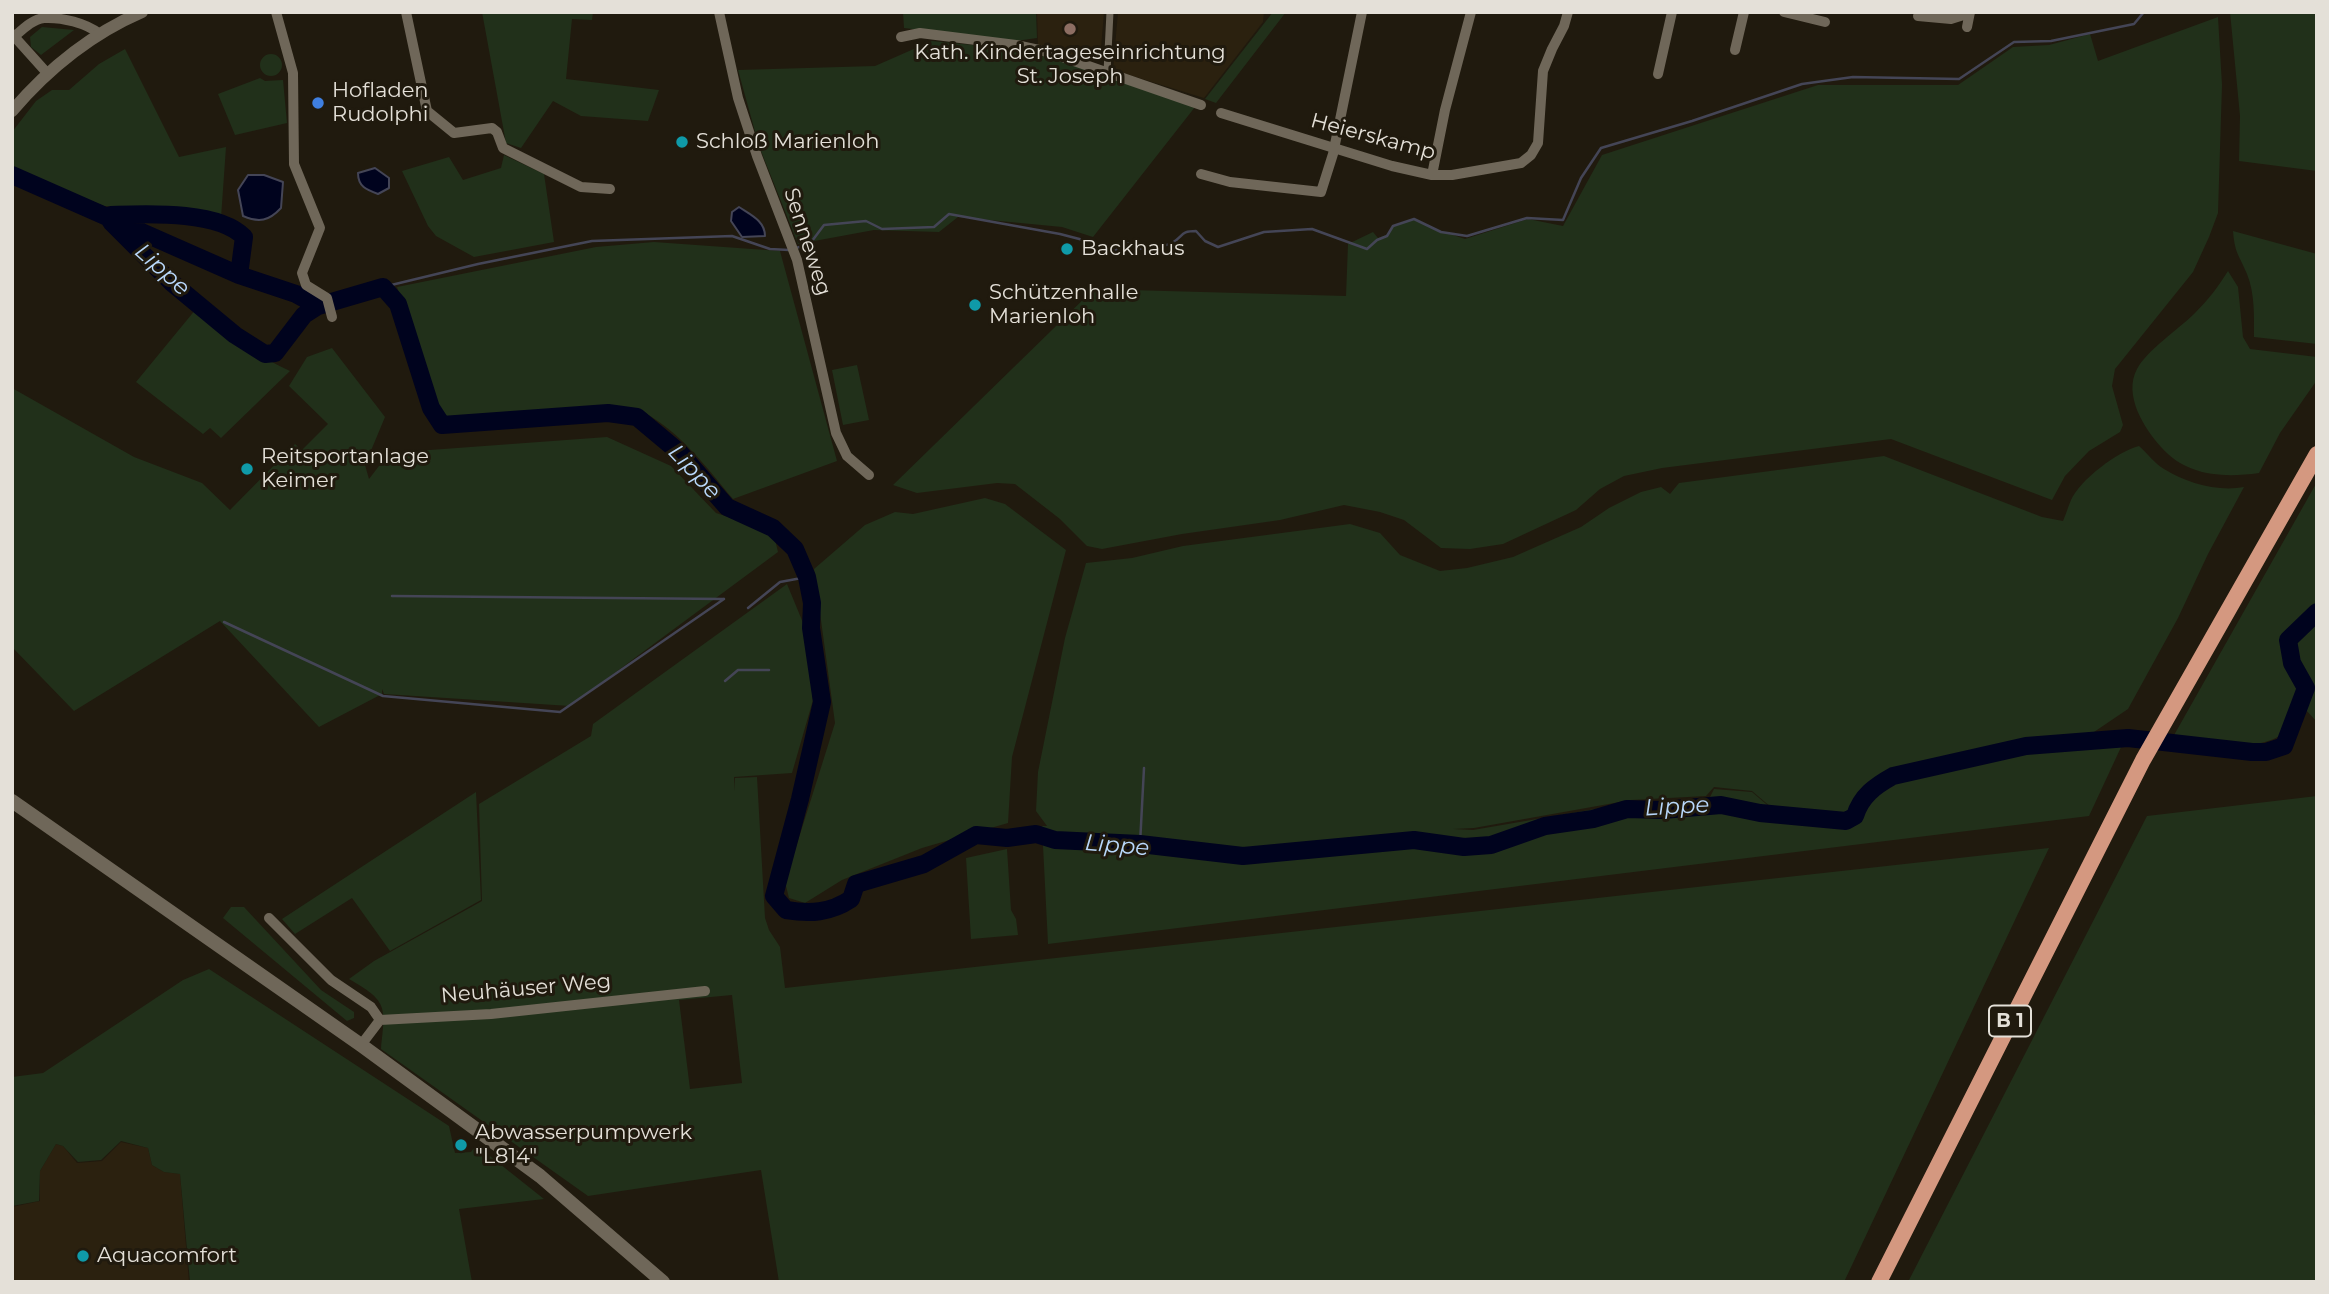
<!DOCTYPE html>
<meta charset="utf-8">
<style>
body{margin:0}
#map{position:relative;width:2329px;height:1294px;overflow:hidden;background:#201a0e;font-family:Montserrat,sans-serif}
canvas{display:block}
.frame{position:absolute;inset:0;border:14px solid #e4e0d8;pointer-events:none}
</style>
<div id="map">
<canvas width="2329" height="1294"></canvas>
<div class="frame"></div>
</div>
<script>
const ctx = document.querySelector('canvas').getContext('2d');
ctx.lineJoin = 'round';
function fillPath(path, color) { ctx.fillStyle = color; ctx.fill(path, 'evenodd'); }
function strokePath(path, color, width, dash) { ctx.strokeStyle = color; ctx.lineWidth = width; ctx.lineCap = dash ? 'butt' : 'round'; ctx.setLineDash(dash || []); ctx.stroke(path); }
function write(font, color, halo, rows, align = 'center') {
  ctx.font = font + ' Montserrat,sans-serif'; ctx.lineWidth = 6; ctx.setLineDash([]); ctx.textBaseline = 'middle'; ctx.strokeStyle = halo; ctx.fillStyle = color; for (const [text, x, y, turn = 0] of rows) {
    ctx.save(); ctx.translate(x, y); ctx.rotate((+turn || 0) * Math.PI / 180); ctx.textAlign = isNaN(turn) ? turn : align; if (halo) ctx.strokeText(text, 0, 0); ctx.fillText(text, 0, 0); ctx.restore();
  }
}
const built = new Path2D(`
 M1037 12H1104L1100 60 1068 54 1038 46Z
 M1118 12H1264L1263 22 1204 98 1113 70Z
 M121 1142 148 1148 152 1165 164 1172 180 1174 189 1282H12V1207L40 1201V1171L56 1144 63 1146 77 1163 102 1161Z`);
const green = new Path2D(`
 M482 12H593L592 20 572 19 566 79 659 90 648 121 581 116 553 101 521 148 506 143Z
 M903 12H1036L1037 38 1016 41 904 28Z
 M1273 12H1286L1216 103 1205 99Z
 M2230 12H2317V171L2239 161 2240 116Z
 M2218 17 2222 85 2218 213 2209 237 2193 272 2115 369 2112 386 2123 425 2120 432 2089 451 2065 476 2052 500 1891 439 1662 468 1624 476 1600 489 1576 510 1503 544 1470 549 1441 548 1404 520 1380 512 1344 505 1280 520 1182 534 1102 549 1087 546 1060 519 1015 484 997 483 917 493 893 485 1094 289 1346 296 1348 244 1373 232 1378 238 1386 235 1393 226 1414 219 1441 231 1465 239 1528 219 1563 226 1602 155 1818 85H1958L2013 47 2049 45 2090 34 2098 61Z
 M42 27 74 30 41 55 31 47 30 37Z
 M932 41 1013 49 1047 56 1195 107 1093 237 1062 227 958 217 939 232 874 230 798 244 759 146 738 70 875 66Z
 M125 49 179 157 226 147 221 218 186 211 104 206 12 170V132L36 101 52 90H69L99 64Z
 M260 65a11 11 0 1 1 22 0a11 11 0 1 1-22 0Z
 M260 78 265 81 283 80 287 123 235 135 218 94Z
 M504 155 544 174 554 242 474 257 436 236 428 226 402 171 449 157 463 180 501 168Z
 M2233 231 2317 254V344L2254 337C2254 316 2255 294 2247 274 2239 254 2235 255 2233 231Z
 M654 242 780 251 837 461 733 499C707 468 681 433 645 413 620 400 478 416 442 418L397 287 596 247Z
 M2228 271 2238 287 2243 337 2250 349 2317 357V380L2280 433 2259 473C2223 478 2186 476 2161 447 2144 428 2123 395 2137 369 2147 350 2179 329 2195 313 2208 300 2218 287 2228 271Z
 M196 309C226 332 255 355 290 371L221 438 210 428 203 434 136 382Z
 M332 348 385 417 365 465 369 479 389 453 607 437 671 466 716 513 773 531 778 552 570 706 384 694 382 689V694L319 727 220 621 74 711 12 647V388L134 457 202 483 230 510 295 444 302 450 328 424 289 386 307 357Z
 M857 365 869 420 843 425 832 370Z
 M2139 446C2147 453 2155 464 2164 469 2186 483 2218 492 2244 487L2208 554 2178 618 2128 709 2094 732 2056 738 2129 730 2089 816 1048 944 1042 826H1047L1036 811 1038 772 1065 638 1086 563 1132 558 1183 546 1350 524 1380 533 1400 555 1440 571 1467 568 1513 557 1581 527 1609 508 1641 492 1661 487 1670 494 1679 483 1884 456 2042 517 2063 521C2066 514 2068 507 2071 500 2080 480 2118 451 2139 446ZM1714 787 1752 791 1772 808 1797 809H1772L1752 792 1714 789 1709 799 1630 803 1473 830 1453 829 1474 828 1631 800 1706 796Z
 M2317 482V722L2305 709C2298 717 2292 728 2283 734 2258 751 2208 746 2178 746L2169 744Z
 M985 498 1005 504 1066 550 1012 757 1008 823 922 848 842 880 805 903 789 898 785 882 835 723 814 569 865 525 895 512 913 514Z
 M787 584 806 630 813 700 792 773 734 777 735 791V778L757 777 765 918 769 930 780 947 785 988 2049 848 1844 1282H779L761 1170 588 1196 381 1049C386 1005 387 1001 349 979L374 961 482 901 479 804 591 736 593 724ZM732 995 742 1083 690 1089 679 1000Z
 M476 792 481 900 390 951 352 898 295 934 282 919Z
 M2317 796V1122L2312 1104 2317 1123V1282H1908L2147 816Z
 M1007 849 1011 910 1016 919 1018 935 971 939 966 858Z
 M231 907H244L321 990 354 1012V1018L347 1021 223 918Z
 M209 969 449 1126 455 1153 471 1152 476 1145 544 1199 459 1209 472 1282H190L180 1174 164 1172 152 1165 148 1148 121 1141 101 1160 78 1162 63 1146 56 1144 40 1171 39 1201 12 1206V1077L43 1073 183 980Z`);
const water = new Path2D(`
 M375 168 389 178V188L378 194C367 190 358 187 358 173Z
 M248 175H264L283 182 281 208C269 221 259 223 243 216L238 190Z
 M739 207C751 215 765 221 765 236L742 237 731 221 732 212Z`);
const stream = new Path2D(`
 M795 248 809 245 824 225 866 221 882 229 934 227 949 214 1060 234 1087 241
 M1103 252 1104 254 1108 248 1115 251C1136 234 1130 250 1145 249 1149 249 1169 245 1172 243 1184 236 1180 231 1196 231L1205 241 1218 247 1264 232 1312 229 1367 249 1377 240 1387 236 1393 226 1414 219 1441 232 1467 236 1527 218 1563 220 1581 178 1601 148 1692 121 1802 84 1853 77 1959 79 2014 42 2051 41 2134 24 2144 12
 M383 287 478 264 592 241 732 236 770 249 789 250
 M392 596 724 599
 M748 608 780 582 807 577
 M224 622 383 696 560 712 724 599
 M725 681 738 670H769
 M1140 844 1144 768`);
const river = new Path2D(`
 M12 175 239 275 296 294 318 306 383 287 398 304 431 408 442 425 608 413 637 417 680 453 727 507 773 528 795 549 807 577 812 603 811 628 822 702 800 799 774 896 786 910C810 914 830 913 851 899L856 884 924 864 976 835 1007 838 1036 834 1055 840 1140 844 1243 856 1414 840 1464 847 1491 845 1545 826 1593 819 1627 809 1663 810 1721 805 1760 813 1846 821 1855 816C1861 796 1875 786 1893 776L2026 746 2128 738 2252 752H2266L2284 746 2306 688 2292 663 2288 640 2317 612
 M111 215C146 214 218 210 244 237L239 275
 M111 222 171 282 235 335 265 354 275 353 304 315 318 306`);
const pedestrian = new Path2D(`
 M1107 72 1110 12`);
const minor = new Path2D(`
 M276 12 293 73 294 164 320 228 302 273 306 285 327 298 332 317
 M406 12 427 111 454 133 492 128 497 132 503 148 581 187 610 189
 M719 12 738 98 757 156 797 260 836 433 847 456 869 475
 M1784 12 1825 22
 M1918 16 1951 19 1970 13
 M1967 27 1970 12
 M12 34 47 73
 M15 36C23 29 33 19 44 18 62 17 86 23 100 34
 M901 37 920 33 1016 45 1048 52 1201 105
 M1735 50 1744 12
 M1658 74 1672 12
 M1221 113 1392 166 1432 175H1452L1521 163 1531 155 1538 143 1543 71 1552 49 1564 26 1568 12
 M1201 174 1230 182 1321 192 1333 154 1362 12
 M1432 175 1445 110 1471 12
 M269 918 331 980 371 1007 380 1020
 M361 1045 380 1020 491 1014 705 991`);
const tertiary = new Path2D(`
 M12 111C48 69 91 34 142 12`);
const secondary = new Path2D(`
 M12 801 361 1045 540 1176 663 1282`);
const trunk = new Path2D(`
 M1879 1282 2143 760 2317 454`);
const markers = [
 [1070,29,7,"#8d6e63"],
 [318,103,7,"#3f7fe0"],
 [682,142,7,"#0f9aa8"],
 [1067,249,7,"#0f9aa8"],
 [975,305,7,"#0f9aa8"],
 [247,469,7,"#0f9aa8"],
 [461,1145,7,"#0f9aa8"],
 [83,1256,7,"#0f9aa8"]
];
const shields = [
 [2010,1021,42]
];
const shieldNames = [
 ["B 1",2010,1021]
];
const poiNames = [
 ["Kath. Kindertageseinrichtung",1070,53,"center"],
 ["St. Joseph",1070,77,"center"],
 ["Hofladen",332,91],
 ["Rudolphi",332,115],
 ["Schloß Marienloh",696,142],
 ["Backhaus",1081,249],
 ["Schützenhalle",989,293],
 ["Marienloh",989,317],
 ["Reitsportanlage",261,457],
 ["Keimer",261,481],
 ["Abwasserpumpwerk",475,1133],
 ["\"L814\"",475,1157],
 ["Aquacomfort",97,1256]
];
const streetNames = [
 ["Heierskamp",1373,137,15],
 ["Senneweg",807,242,72],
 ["Neuhäuser Weg",526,989,-5]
];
const waterNames = [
 ["Lippe",162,270,42],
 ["Lippe",694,472,47],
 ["Lippe",1677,807,-3],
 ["Lippe",1117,846,5]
];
fillPath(built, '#2b210f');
fillPath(green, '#21301a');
fillPath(water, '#00031e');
strokePath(water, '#444556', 2);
strokePath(stream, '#444556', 2.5);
strokePath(river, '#00031e', 18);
strokePath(pedestrian, '#6f6759', 7);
strokePath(minor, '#6f6759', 10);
strokePath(tertiary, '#6f6759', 12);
strokePath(secondary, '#6f6759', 14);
strokePath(trunk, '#d49880', 16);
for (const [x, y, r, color] of markers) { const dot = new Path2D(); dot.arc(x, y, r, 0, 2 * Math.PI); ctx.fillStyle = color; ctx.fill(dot); strokePath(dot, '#201a0e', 2.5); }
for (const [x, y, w] of shields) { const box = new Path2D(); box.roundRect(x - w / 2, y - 15.5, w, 31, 5); ctx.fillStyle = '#201a0e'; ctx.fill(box); strokePath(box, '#e4e0d8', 2); }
write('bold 19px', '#e4e0d8', null, shieldNames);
write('21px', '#e4e0d8', '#201a0e', poiNames, 'left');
write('21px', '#e4e0d8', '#201a0e', streetNames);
write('italic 23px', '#b8d7fa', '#201a0e', waterNames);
</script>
